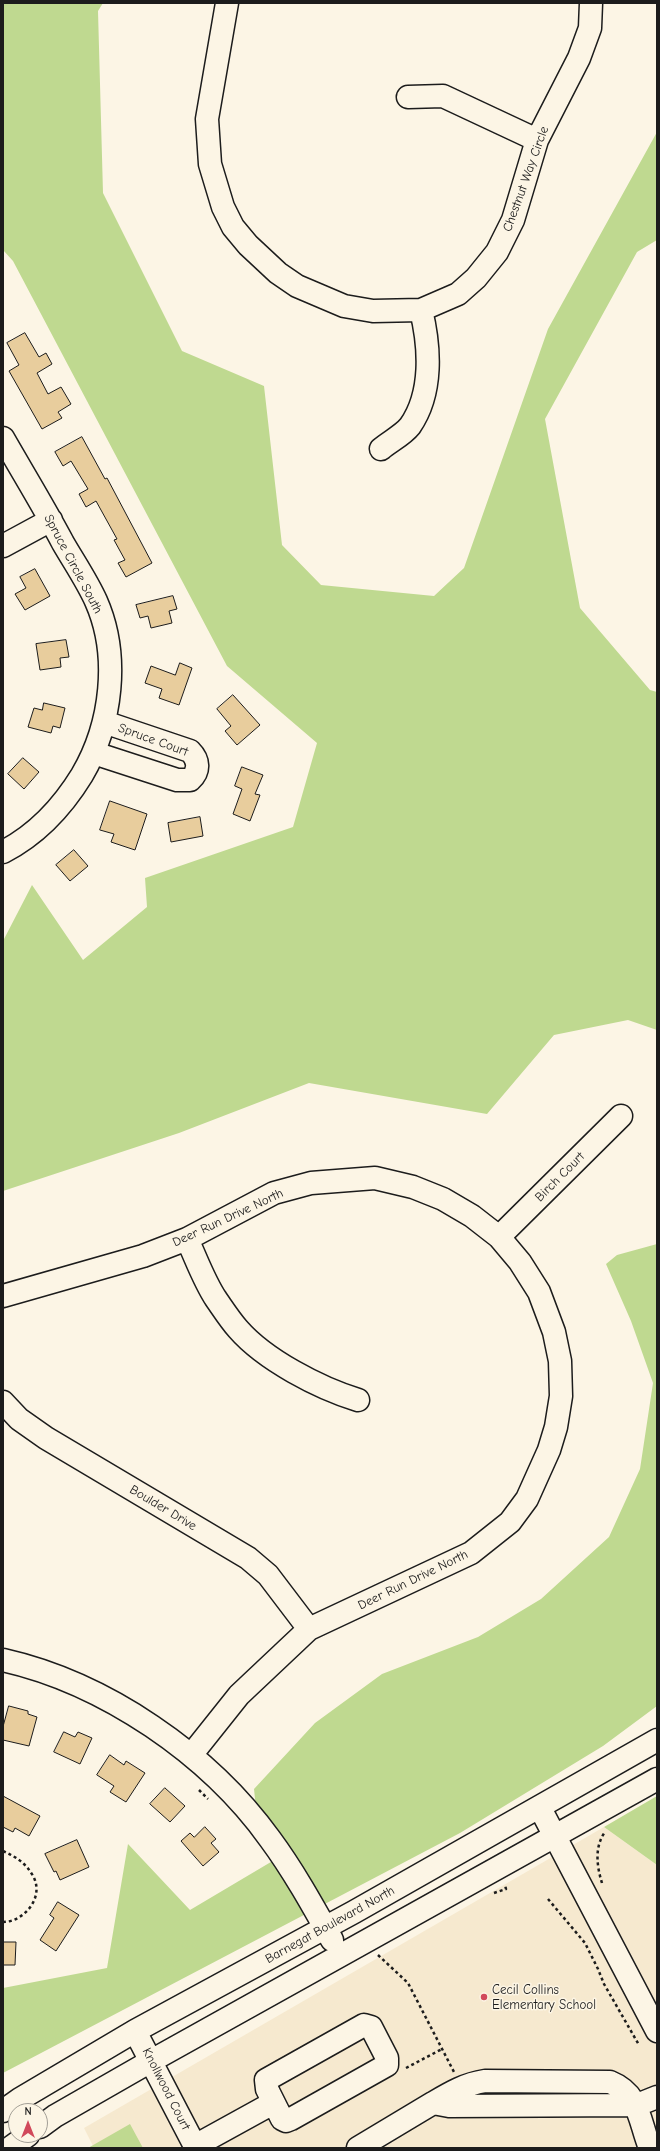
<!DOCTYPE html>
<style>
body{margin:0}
#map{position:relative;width:660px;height:2151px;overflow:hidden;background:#fcf5e5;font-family:"Comic Neue",sans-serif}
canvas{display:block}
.frame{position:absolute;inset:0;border:4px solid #1c1c1c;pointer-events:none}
.north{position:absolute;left:8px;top:2103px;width:40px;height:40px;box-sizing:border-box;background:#fcf5e5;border:1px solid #a29e95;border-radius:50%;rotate:0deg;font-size:11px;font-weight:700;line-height:16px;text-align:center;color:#1c1c1c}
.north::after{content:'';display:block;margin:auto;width:14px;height:18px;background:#d1495b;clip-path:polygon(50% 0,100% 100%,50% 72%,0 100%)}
</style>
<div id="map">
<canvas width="660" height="2151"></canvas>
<div class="frame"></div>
<div class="north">N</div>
</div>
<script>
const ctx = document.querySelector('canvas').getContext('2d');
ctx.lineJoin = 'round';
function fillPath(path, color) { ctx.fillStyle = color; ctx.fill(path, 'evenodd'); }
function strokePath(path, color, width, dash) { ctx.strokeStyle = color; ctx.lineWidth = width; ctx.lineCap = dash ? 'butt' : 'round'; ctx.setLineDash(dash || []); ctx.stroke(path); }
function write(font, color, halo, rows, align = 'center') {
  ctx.font = font + ' "Comic Neue",sans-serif'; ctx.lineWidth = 3; ctx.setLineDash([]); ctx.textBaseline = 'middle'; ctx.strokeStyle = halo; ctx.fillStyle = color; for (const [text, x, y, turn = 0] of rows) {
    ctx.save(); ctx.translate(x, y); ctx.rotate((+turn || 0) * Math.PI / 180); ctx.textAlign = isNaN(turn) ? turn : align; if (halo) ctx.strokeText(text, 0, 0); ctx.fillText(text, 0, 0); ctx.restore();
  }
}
const built = new Path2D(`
 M604 1827 657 1865V2148H94L84 2128Z`);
const green = new Path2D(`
 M3 3H103L98 11 103 193 182 351 264 386 282 545 321 585 434 596 464 568 548 329 657 132V240L637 252 545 419 580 608 650 690 657 692V1030L628 1020 554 1035 487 1114 309 1083 179 1133 3 1191V941L32 885 83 960 147 907 145 878 293 827 317 743 227 666 13 261 3 250Z
 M657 1244V1706L603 1746 460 1833 3 2073V1988L107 1968 128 1844 190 1910 281 1856 257 1818 254 1789 315 1723 382 1674 478 1637 541 1599 609 1537 640 1469 653 1383 631 1321 606 1264 617 1255Z
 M657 1796V1865L604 1827Z
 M130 2124 143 2148H88Z`);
const building = new Path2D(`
 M25 333 39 357 46 353 52 364 37 373 48 394 61 387 71 404 58 412 62 418 42 429 9 371 19 365 7 343Z
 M82 437 105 479 107 478 152 563 126 577 118 563 125 560 114 540 117 539 96 501 86 507 79 494 88 489 71 461 63 466 55 452Z
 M35 569 50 596 25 610 15 594 26 588 20 577Z
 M173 596 177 609 169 611 172 623 151 628 148 616 140 618 136 605Z
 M66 640 69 657 60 658 61 667 40 670 36 644Z
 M180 663 192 668 179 705 159 698 162 689 145 683 151 666 175 675Z
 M233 695 260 725 237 745 225 731 231 726 217 709Z
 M44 703 65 708 60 728 53 726 51 733 28 727 34 708 42 710Z
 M23 758 39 772 24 789 8 774Z
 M242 767 263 775 255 794 260 795 250 821 233 814 242 789 235 786Z
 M110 801 147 814 135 850 111 842 114 834 100 830Z
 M200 817 203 836 171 842 168 823Z
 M74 850 88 866 70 881 56 865Z
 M9 1706 28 1711V1714L37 1717 29 1746 3 1740V1727Z
 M64 1732 75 1737 78 1732 92 1738 80 1764 54 1752Z
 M110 1755 124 1765 126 1761 145 1773 126 1802 110 1792 114 1786 97 1775Z
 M165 1788 185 1806 170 1822 150 1804Z
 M3 1796 40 1816 29 1836 15 1828 13 1832 3 1827Z
 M205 1827 216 1839 211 1843 219 1852 203 1866 181 1841 190 1833 194 1837Z
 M77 1840 89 1867 60 1880 56 1871 54 1872 45 1854Z
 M58 1902 79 1915 56 1951 40 1940 54 1918 50 1915Z
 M3 1942H16L15 1965H3Z`);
const path = new Path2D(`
 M199 1790 208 1799
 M3 1851C16 1857 26 1863 33 1876 45 1897 24 1922 3 1922
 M602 1883C597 1867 594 1847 605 1832
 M494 1893 506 1889 505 1885
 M548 1899 585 1943 598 1969 604 1984 639 2045
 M378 1955 408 1983 454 2072
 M406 2068 442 2049`);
const minor = new Path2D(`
 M227 3 207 119 210 164 223 207 233 227 248 245 278 273 297 286 344 306 373 311 421 310 458 294 476 278 497 252 513 220 537 140 579 58 590 28 591 3
 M408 97 443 96 537 140
 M3 438C23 473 44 507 63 543 74 562 87 581 96 601 120 655 112 724 82 775 63 806 36 835 3 852
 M381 449C389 442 403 435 410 426 433 393 430 347 421 310
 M3 546 51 520
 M94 753 177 780H190C200 771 199 760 190 751L104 722
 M499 1237 621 1116
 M187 1239C196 1258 204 1281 216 1299 223 1309 230 1320 238 1329 265 1360 319 1388 358 1400
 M3 1296 143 1256 187 1239 274 1193 311 1183 375 1178 413 1187 443 1199 472 1216 499 1237 520 1262 539 1292 554 1332 560 1361 561 1396 556 1427 549 1450 527 1499 510 1522 471 1553 309 1629 239 1695 192 1754
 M3 1402 19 1419 46 1438 248 1558 268 1575 309 1629
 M3 1660C105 1683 209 1754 270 1839 293 1870 313 1906 332 1940
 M540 1808 657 2031
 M364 2025 371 2027 387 2058V2065L291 2119 286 2121 282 2119 267 2089 266 2080Z
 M135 2031 196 2148
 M433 2103C450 2093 465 2084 485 2081L610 2082C640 2094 639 2121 650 2148
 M3 2111 20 2099 135 2031 354 1912 657 1740
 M40 2127 55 2116 151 2061 657 1779
 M195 2146 273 2103
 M10 2148 28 2135
 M358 2148 433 2103 449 2106 637 2105 657 2097`);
const markers = [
 [484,1997,4,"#d1495b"]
];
const streetNames = [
 ["Chestnut Way Circle",526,179,-70],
 ["Spruce Circle South",73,564,62],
 ["Spruce Court",153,740,20],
 ["Birch Court",560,1177,-45],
 ["Deer Run Drive North",228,1218,-25],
 ["Boulder Drive",163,1508,31],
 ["Deer Run Drive North",413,1580,-26],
 ["Barnegat Boulevard North",330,1925,-29],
 ["Knollwood Court",166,2089,63]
];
const poiNames = [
 ["Cecil Collins",492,1990],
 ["Elementary School",492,2005]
];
fillPath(built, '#f6e9cf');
fillPath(green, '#bfd990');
fillPath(building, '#e8cd9d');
strokePath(building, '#1c1c1c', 1);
strokePath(minor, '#1c1c1c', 25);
strokePath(path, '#1c1c1c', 2.5, [3, 3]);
strokePath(minor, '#fcf5e5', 22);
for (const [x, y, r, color] of markers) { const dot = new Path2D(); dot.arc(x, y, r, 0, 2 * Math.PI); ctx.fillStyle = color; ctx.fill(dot); strokePath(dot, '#fcf5e5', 1.5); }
write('13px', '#1c1c1c', '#fcf5e5', streetNames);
write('13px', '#1c1c1c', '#fcf5e5', poiNames, 'left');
</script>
